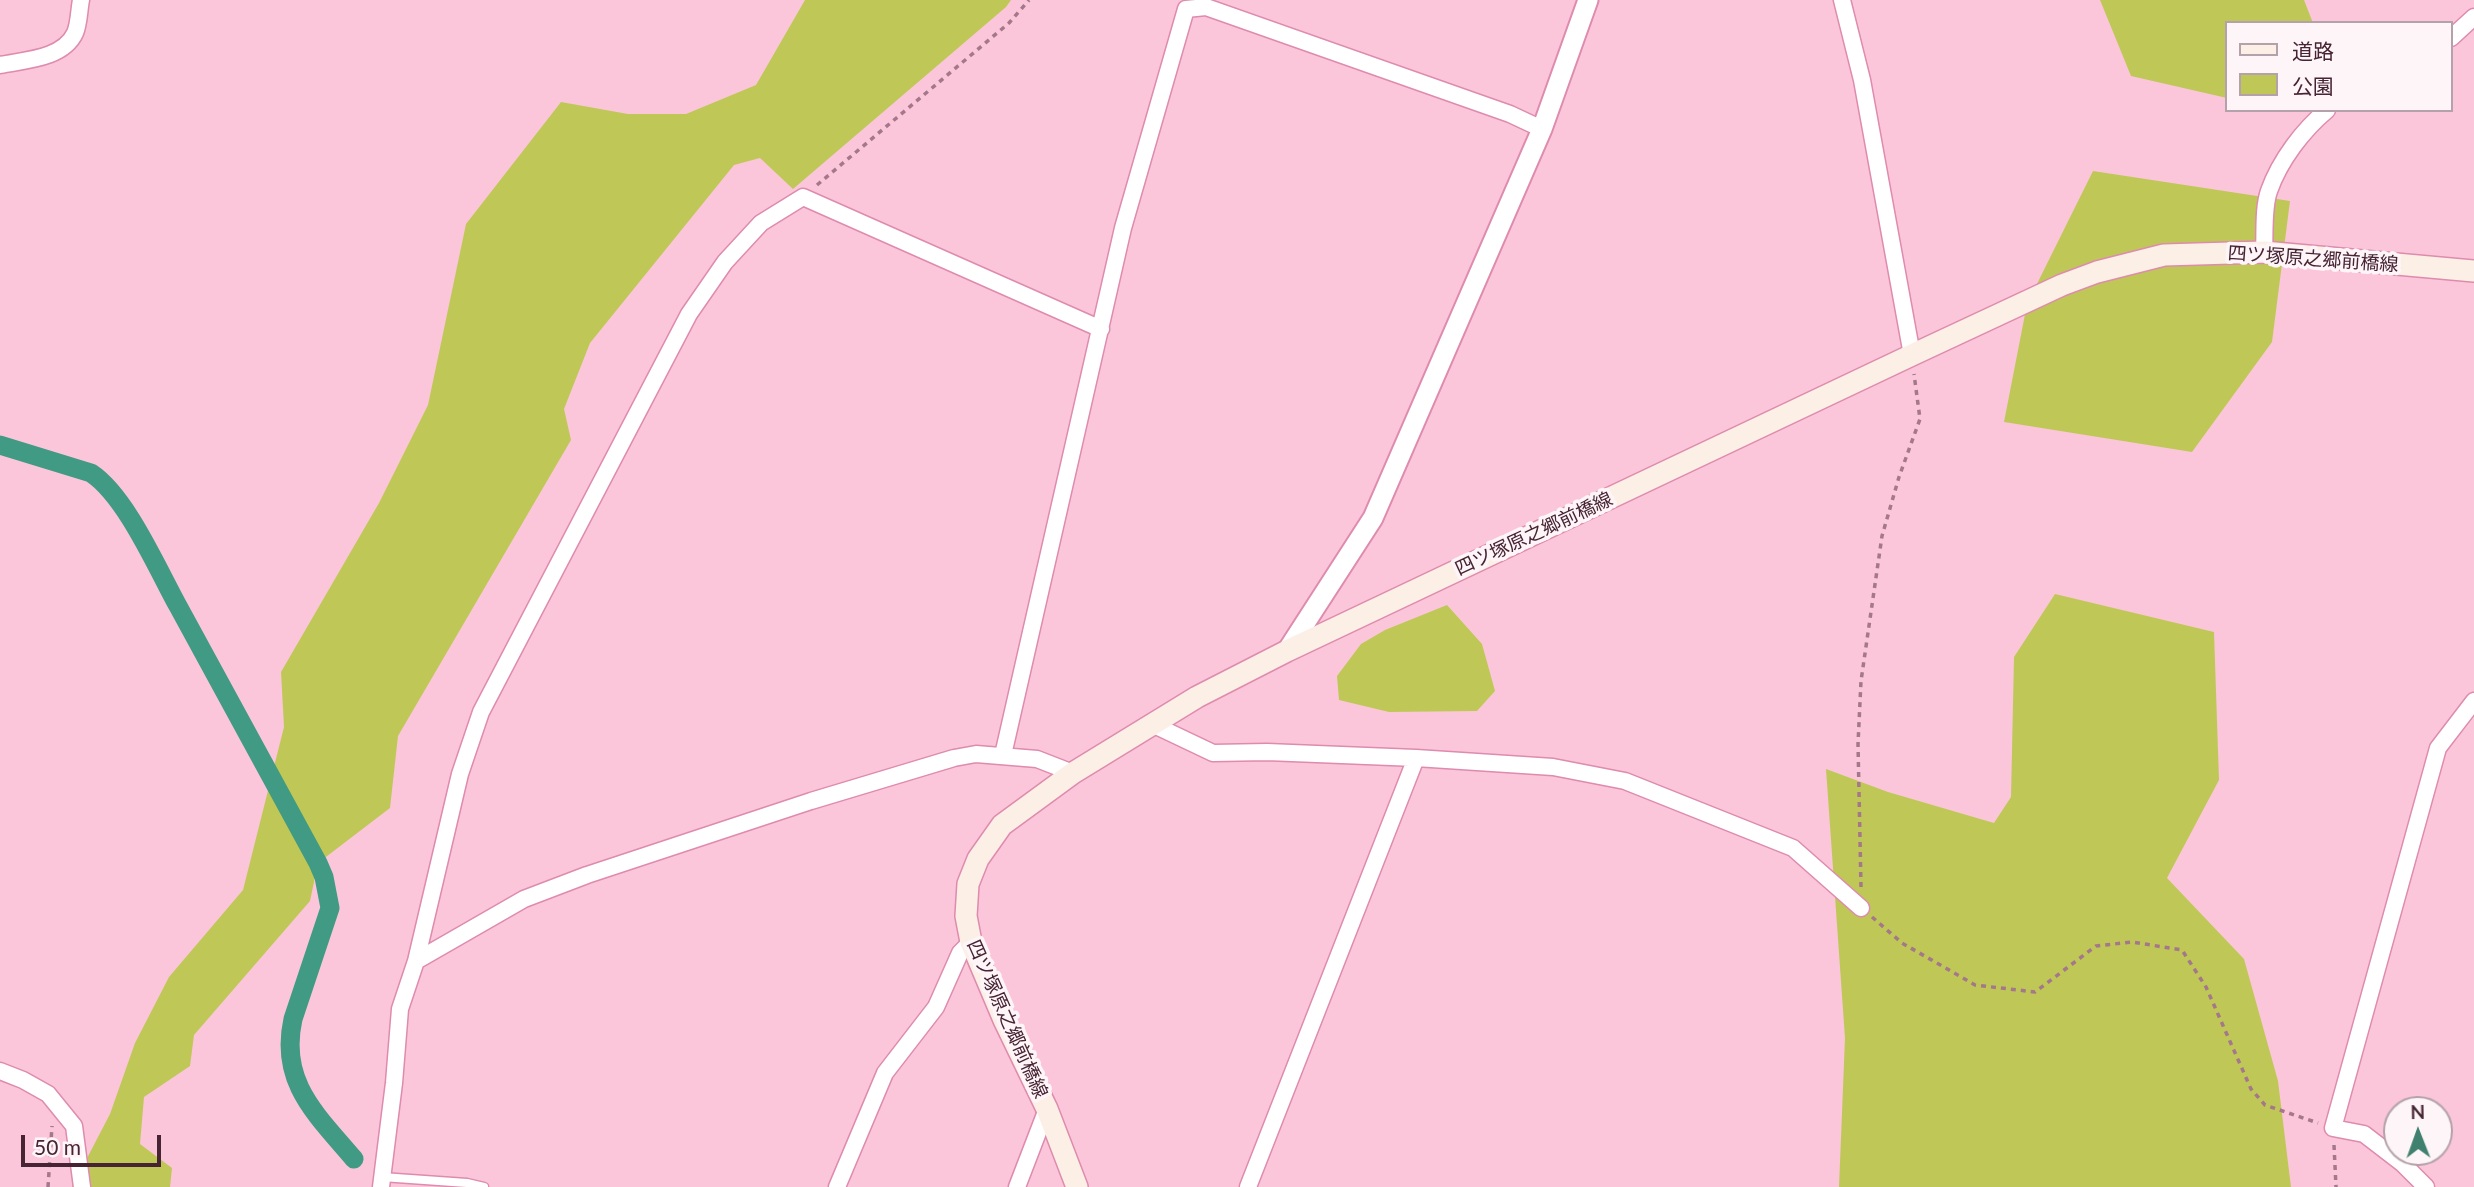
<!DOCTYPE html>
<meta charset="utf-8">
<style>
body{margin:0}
#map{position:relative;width:2474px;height:1187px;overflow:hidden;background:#fbc6da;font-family:Lato,"Noto Sans JP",sans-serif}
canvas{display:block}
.legend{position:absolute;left:2225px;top:21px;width:228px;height:91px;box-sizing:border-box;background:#fef5f8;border:2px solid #b4a1a9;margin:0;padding:9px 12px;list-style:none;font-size:21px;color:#462433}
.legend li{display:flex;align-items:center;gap:14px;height:35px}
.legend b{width:35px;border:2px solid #b4a1a9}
.north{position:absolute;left:2383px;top:1096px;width:70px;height:70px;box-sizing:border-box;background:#fef5f8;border:2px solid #b4a1a9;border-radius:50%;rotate:359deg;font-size:19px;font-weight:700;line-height:28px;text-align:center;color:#462433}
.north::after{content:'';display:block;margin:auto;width:24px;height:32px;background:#40806f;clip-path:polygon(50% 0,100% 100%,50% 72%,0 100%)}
.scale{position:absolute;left:21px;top:1135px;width:140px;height:32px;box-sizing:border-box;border:4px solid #462433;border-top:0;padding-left:9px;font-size:21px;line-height:24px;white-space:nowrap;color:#462433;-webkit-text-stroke:5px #fef5f8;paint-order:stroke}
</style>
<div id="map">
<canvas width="2474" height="1187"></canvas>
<ul class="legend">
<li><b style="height:9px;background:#fcefe6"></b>道路</li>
<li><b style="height:19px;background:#bfc856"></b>公園</li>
</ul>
<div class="north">N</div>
<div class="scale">50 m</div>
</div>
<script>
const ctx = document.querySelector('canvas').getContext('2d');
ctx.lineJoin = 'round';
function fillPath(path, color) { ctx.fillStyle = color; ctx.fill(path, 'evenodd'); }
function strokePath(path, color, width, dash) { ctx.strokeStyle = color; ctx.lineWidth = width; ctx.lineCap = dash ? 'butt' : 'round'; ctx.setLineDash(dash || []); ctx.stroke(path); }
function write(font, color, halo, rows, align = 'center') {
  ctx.font = font + ' Lato,"Noto Sans JP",sans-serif'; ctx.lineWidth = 7; ctx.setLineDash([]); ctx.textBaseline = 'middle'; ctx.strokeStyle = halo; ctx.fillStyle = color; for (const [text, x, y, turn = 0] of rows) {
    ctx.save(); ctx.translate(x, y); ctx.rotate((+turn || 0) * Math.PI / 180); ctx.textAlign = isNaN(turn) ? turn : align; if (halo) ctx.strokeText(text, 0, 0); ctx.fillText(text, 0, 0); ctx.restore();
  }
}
const green = new Path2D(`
 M805 0H1011L1006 7 793 189 760 158 734 165 590 343 564 409 571 440 398 736 390 808 318 863 310 901 194 1035 190 1066 144 1097 140 1144 172 1168 170 1187H72L110 1114 135 1043 169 977 243 890 284 727 281 672 379 503 428 405 466 224 561 102 628 114H686L756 85Z
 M2100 0H2304L2313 23H2227V98L2131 76Z
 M2093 171 2290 201 2272 342 2192 452 2004 422 2027 304Z
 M2055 594 2214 632 2219 780 2167 878 2244 959 2278 1081 2291 1187H1839L1845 1038 1826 769 1888 792 1994 823 2011 797 2014 657Z
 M1447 605 1482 644 1495 691 1477 711 1389 712 1339 700 1337 676 1361 644 1385 630Z`);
const canal = new Path2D(`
 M0 445 91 473C126 496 157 568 178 606 225 692 271 778 318 863L324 877 330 908 293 1019C279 1082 316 1114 354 1159`);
const path = new Path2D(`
 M817 185 1009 23 1029 0
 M1861 887 1858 744 1861 681 1882 536 1899 477 1920 419 1914 374
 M1872 917 1902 943 1975 985 2035 992 2096 946 2132 942 2182 950 2206 987 2251 1089 2265 1105 2318 1123
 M2334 1145 2336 1187
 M48 1187 52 1126`);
const service = new Path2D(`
 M382 1177 467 1183 484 1187`);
const minor = new Path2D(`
 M1842 0 1862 80 1912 355
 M2451 38 2474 17
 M0 65C24 60 63 59 75 33 79 24 79 10 81 0
 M2264 252C2265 233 2263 208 2269 191 2280 160 2303 130 2327 110
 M1152 724 1213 753 1267 752 1416 758 1553 767 1625 781 1793 848 1861 908
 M1003 755 1123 228 1186 9 1206 7 1510 114 1542 129
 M416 961 524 899 587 875 811 801 954 758 976 754 1037 759 1073 773
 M0 1071 23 1080 48 1094 74 1126 82 1187
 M381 1187 394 1083 400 1009 416 961 460 774 481 712 689 314 725 262 761 223 803 197 1101 329
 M837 1187 885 1073 936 1007 960 953 971 942
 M1017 1187 1047 1109
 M1248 1187 1416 758
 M2426 1187 2403 1164 2364 1134 2333 1128 2438 748 2474 701`);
const tertiary = new Path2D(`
 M1287 651 1373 518 1542 129 1588 0`);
const secondary = new Path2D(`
 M1077 1187 1047 1109 1004 1020 971 942 966 916 968 884 978 859 1002 825 1073 773 1197 697 1287 651 1912 355 2062 285 2097 272 2164 255 2264 252 2474 271`);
const streetNames = [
 ["四ツ塚原之郷前橋線",2313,259,4],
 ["四ツ塚原之郷前橋線",1534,534,-25],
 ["四ツ塚原之郷前橋線",1007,1019,66]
];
fillPath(green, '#bfc856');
strokePath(canal, '#419a83', 19);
strokePath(service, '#de8bae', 11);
strokePath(minor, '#de8bae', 19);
strokePath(tertiary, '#de8bae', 23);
strokePath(secondary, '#de8bae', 24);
strokePath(path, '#a4788a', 3.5, [5, 5]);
strokePath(service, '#fff', 8);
strokePath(minor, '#fff', 16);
strokePath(tertiary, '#fff', 19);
strokePath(secondary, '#fcefe6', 21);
write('19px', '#462433', '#fef5f8', streetNames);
</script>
